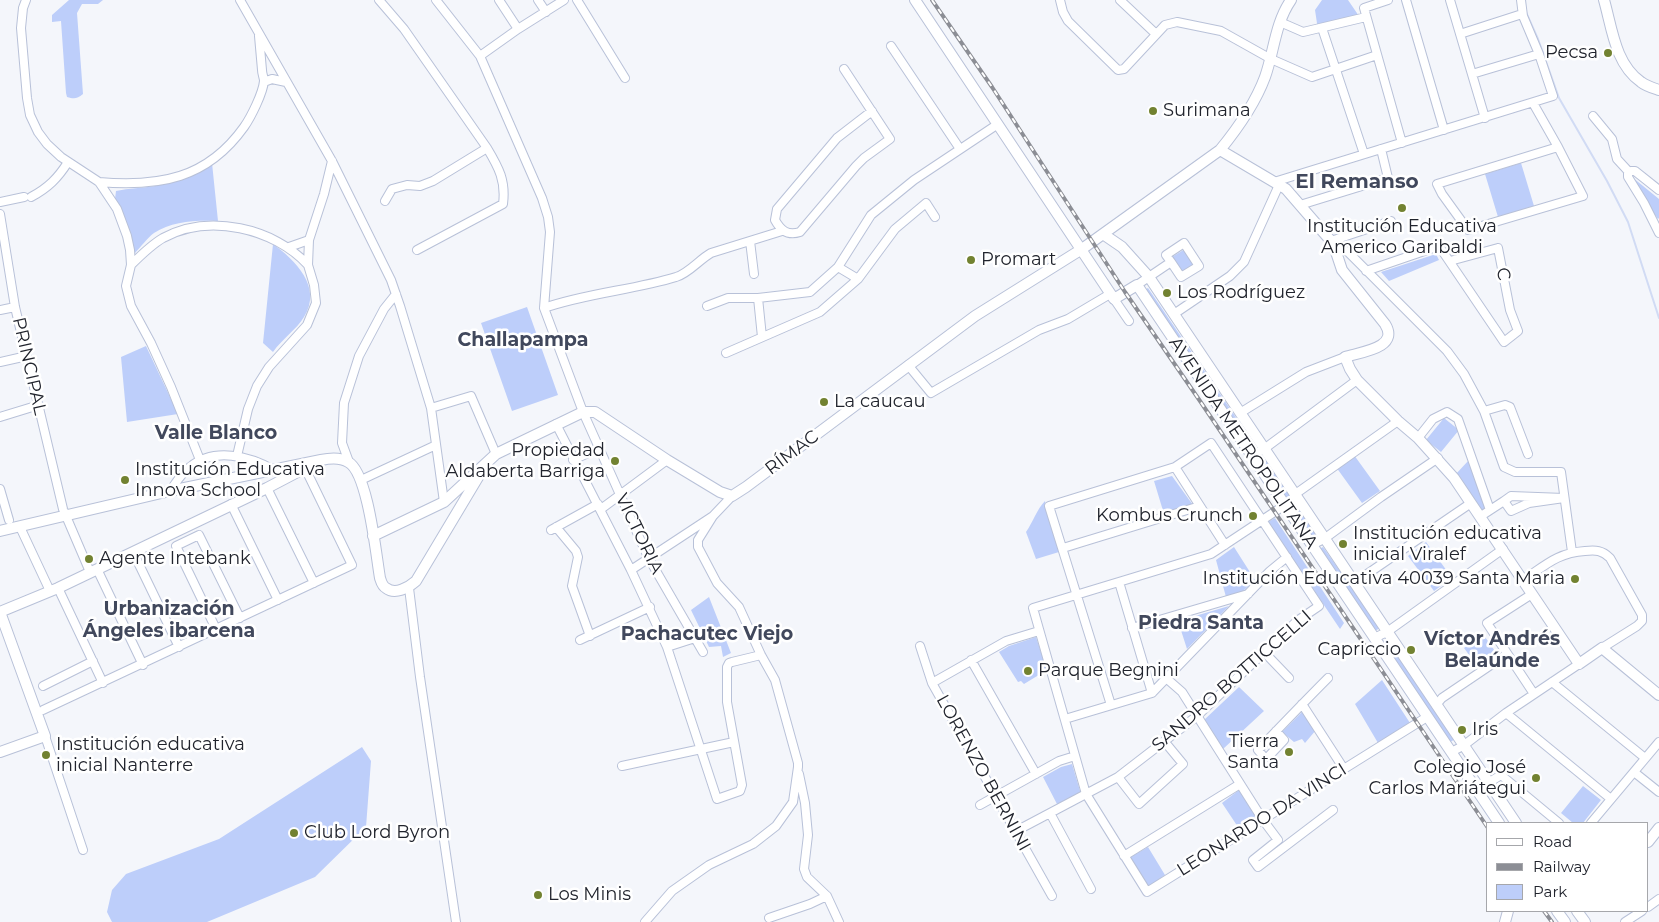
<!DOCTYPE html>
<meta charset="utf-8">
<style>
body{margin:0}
#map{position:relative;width:1659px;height:922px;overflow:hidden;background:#f4f6fb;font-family:Montserrat,sans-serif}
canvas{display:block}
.legend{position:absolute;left:1486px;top:822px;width:162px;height:90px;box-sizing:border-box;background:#fff;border:1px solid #a6a7ab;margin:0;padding:6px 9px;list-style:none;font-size:15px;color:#21242d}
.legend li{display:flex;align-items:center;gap:10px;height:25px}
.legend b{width:25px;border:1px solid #a6a7ab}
</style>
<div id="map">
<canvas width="1659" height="922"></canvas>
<ul class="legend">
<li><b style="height:6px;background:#fff"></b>Road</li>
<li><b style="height:6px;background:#8c8e95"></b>Railway</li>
<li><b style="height:14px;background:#bdcefa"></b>Park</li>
</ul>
</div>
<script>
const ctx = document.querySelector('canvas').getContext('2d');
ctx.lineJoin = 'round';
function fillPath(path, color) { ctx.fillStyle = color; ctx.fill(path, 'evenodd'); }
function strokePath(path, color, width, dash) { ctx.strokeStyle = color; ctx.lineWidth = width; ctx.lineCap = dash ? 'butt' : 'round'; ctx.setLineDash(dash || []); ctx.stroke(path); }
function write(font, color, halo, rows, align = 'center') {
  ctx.font = font + ' Montserrat,sans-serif'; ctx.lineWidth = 5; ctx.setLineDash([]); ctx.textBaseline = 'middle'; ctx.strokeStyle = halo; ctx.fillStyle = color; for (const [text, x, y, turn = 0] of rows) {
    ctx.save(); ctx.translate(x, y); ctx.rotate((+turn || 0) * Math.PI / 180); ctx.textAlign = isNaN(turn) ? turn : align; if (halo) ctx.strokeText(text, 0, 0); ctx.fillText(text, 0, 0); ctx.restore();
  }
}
const green = new Path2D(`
 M69 0H103L98 4H82L77 13 83 94C77 99 74 99 67 97L66 93 61 21 52 22V15Z
 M1322 0H1348L1361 19 1318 30 1315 10Z
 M212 163 218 221C197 220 172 221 154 233 147 238 141 247 135 253L131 252 125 221 115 199 116 191C129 188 142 188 155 186 176 183 194 174 212 163Z
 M1521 163 1534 206 1498 217 1485 174Z
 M1629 177H1632L1659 199V218L1658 219Z
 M273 244C295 260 323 287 304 317 296 330 282 339 273 352L263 343Z
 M1185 249 1195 265 1183 273 1172 257Z
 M1436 254 1439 260 1389 281 1381 272Z
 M1148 288 1254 444 1251 445 1146 289Z
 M527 307 558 395 512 411 481 323Z
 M146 346 178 414 127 422 121 357Z
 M1444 418 1459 430 1441 452 1426 440Z
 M1263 455 1316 535 1312 537 1260 459Z
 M1354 455 1380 491 1362 503 1336 467Z
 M1469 460 1489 508 1482 513 1455 475Z
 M1172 476 1193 505 1164 514 1154 481Z
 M1045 501 1047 514 1059 552 1036 559 1026 532C1033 522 1037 509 1045 501Z
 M1275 518 1344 623 1340 629 1268 522Z
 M1426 542 1452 578 1434 591 1408 556Z
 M1234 547 1255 580 1242 592 1226 597 1216 560Z
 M1323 547 1380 628 1375 631 1319 549Z
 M709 597 731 653 723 657 721 646 709 647 691 610Z
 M1229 606 1187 649 1178 621Z
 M1483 634 1497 654 1478 667 1464 648Z
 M1036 637 1047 670 1024 684 1021 681 1018 682 999 652 1009 646Z
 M1387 639 1455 739 1449 743 1383 641Z
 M1382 680 1410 723 1378 743 1355 704Z
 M1239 687 1264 711 1223 749 1204 720Z
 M1303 711 1316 730 1305 743 1302 739 1294 742 1282 732Z
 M362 747 371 761 366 827 315 877 207 922H112L107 912 112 890 126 874 219 839Z
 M1072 764 1081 794 1058 806 1043 777 1061 767Z
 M1583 786 1601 800 1583 823H1573L1561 813Z
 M1239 790 1258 819 1240 830 1222 803Z
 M1148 847 1165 875 1147 888 1129 858Z`);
const stream = new Path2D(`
 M1525 10 1538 39 1559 98 1607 181 1628 222 1659 318`);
const street = new Path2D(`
 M26 0 23 8 21 28 27 98 30 115 38 132 47 144 61 157 99 182 117 209 127 236 130 250 131 265 126 286 131 306 151 343 171 387 200 460
 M240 0 332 161 391 280 400 306 431 408 444 502
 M379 0 404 29 487 148C499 168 506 181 503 204L417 250
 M436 0 480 56 542 198 548 217 550 232 544 308 583 412 648 557 703 652
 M499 0 518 29
 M538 0 546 12
 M577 0 625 78
 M1060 0 1063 12 1068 21 1118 70 1124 69 1165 25 1177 22 1221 31 1271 59 1312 77 1377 55
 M1120 0 1156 34
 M1388 0 1364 8 1402 143
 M1406 0 1444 130
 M1450 0 1485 118
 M1280 22 1303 32 1366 17
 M1322 28 1364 154
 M1460 34 1522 14
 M891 46 960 149
 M480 56 518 29 564 0
 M844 69 890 139 864 158 856 166 800 232C788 236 781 231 775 220L777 209 837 138 872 111
 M1472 74 1539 54
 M264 82 272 79 286 82
 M1533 103 1558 147 1583 196 1468 230 1442 194 1437 184 1558 147
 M1593 116 1612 139 1617 159 1629 172
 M99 182C159 187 207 179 244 127 251 117 263 93 264 81 264 78 262 74 262 70 261 59 260 47 259 36
 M1274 182 1553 96 1539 54 1523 16 1521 0
 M1659 190 1635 171H1631L1628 173V177L1644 203 1659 233
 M31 197C48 188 58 178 68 162
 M385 201 392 189 407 185 420 186 433 181 487 148
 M0 202 24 197
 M1300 205 1388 178 1381 149
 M0 214 15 307 63 509 90 572
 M750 241 754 274
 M1331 241 1391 221
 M1334 246 1348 252 1447 351 1464 374 1484 411 1504 467 1515 472H1561L1572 552
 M289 247 309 240
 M131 265C141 255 151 245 163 238 209 213 274 228 308 265
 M838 267 858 279
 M1366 271 1439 246 1504 342 1518 331 1510 310 1498 248 1450 261
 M1137 285 1171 262 1181 277 1199 266 1184 243 1166 255 1171 262
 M758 298 762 337
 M1114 299 1129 321
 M707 306 728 298H758L810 292 838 267 871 215 914 180 998 124
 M544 308C587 293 634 290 676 277 688 274 700 259 711 253L782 231
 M0 310 15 307
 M1174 314 1230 276 1244 262 1279 185
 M726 353 820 312 858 279 895 229 926 203 935 217
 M0 362 27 356
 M908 365 931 393 1039 330 1068 319 1110 294
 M431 408 471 396 496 454
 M1484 411 1505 405 1510 407 1528 454
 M1240 413 1306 372 1345 357
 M0 417 39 405
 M556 424 631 570 667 647 717 799 740 791 742 785 727 702V667L729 663 732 662 761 655
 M1418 438 1433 419 1447 412 1458 419 1490 510
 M1252 455 1264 449 1357 380
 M237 456 248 409 257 386 269 367 307 325 316 303 314 285 308 265 309 240 324 194 332 161
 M573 460 599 448
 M349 462 342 443 344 403 359 356 384 309 396 294
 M1175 467 1225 545
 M361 480 436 445
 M267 488 314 583
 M0 489 9 520
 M170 491C176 483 181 473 190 467 214 447 249 456 274 470
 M1294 495 1398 421
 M231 504 278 600
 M1285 505 1211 554 1033 608 1086 794 1147 892 1427 717
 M601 509 667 460
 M1481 516 1504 501 1511 511 1529 503 1564 498 1511 496 1504 501
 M20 527 50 591
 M556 527 576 551 578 557 572 586 590 636
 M551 530 598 504
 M1312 545 1324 539 1381 497 1438 458
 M1063 548 1200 506
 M133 552 179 647
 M97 569 143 665
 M631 570 713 516 732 496
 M1523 580C1546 565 1557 553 1585 551 1596 550 1602 550 1610 558L1642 615V621L1637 626 1602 648
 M1119 582 1152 693
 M1354 583 1471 503
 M58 588 103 683
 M409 588 420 677 456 922
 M1532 594 1487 623 1534 694
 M1132 628 1248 594
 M216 629 176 546 199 535 240 618
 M1374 638 1387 632 1503 549
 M580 640 650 607
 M920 646 932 683 1052 896
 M667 647 695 638
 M1264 652 1289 678
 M971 660 1036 774
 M1166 678 1182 692 1263 820 1278 840 1253 860 1258 867 1333 810
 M1552 682 1645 758
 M932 683 1006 641 1039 631
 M43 686 93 661
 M1302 704 1344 769
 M1436 705 1442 698 1507 654
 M43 710 352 565 305 468
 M1506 713 1611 799
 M1065 719 1152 693 1270 571 1287 557
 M1276 731 1284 740 1268 757H1264L1258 750C1281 726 1304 702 1328 678
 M45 736 83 850
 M1451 752 1463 746 1506 713 1579 664
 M622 766 734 742
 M1634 772 1659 792
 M799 774 805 803 808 835 804 869 807 877 827 896 839 922
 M1118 777 1139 804 1183 764 1164 741
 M1488 783 1501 775 1559 823
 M980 805 1059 761 1075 756
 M1050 813 1091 889
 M1591 823 1659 742
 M1016 831 1118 777 1197 716 1297 621 1319 606 1211 443 1175 467 1049 506 1111 705
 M1124 856 1240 784
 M1648 907 1659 899
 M769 918 810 904 827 896
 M645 922 672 891 709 865 753 844 776 826 793 802 798 767V763L775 680 761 655 739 607 717 583 698 547V540L713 516
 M1625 922 1642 911`);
const secondary = new Path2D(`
 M915 0 1114 299 1137 285 1499 823
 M1604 0C1612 28 1615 64 1641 82 1646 86 1653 88 1659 90
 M1220 150 1286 189 1331 241 1334 246 1342 270 1385 324C1400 348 1361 352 1345 357L1350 369 1357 380 1398 421 1418 438 1454 478 1579 664 1602 648 1659 695
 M1103 234 1122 247 1149 277 1516 823
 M0 531 170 491 321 460C330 458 340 457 348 462 368 472 376 555 380 578 381 581 382 586 386 588 395 595 408 588 416 581L480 474
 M373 536 444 502 496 454 583 412H595L667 460 720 492 732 496 746 487 975 316 1082 249 1220 150C1238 128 1255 104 1265 77 1274 52 1275 23 1291 0
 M0 752 45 736 0 612 58 588 267 488 309 466
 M1648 842 1659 828
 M1557 911 1565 922
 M1577 911 1585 922
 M1505 922 1508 911`);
const rail = new Path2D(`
 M932 0 992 87 1125 292 1200 401 1488 828
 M1544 911 1552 922`);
const markers = [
 [1608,53,5,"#728231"],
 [1153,111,5,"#728231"],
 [1402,208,5,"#728231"],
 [971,260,5,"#728231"],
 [1167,293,5,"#728231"],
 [824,402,5,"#728231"],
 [615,461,5,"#728231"],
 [125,480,5,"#728231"],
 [1253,516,5,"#728231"],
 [1343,544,5,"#728231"],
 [89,559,5,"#728231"],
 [1575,579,5,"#728231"],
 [1411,650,5,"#728231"],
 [1028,671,5,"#728231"],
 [1462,730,5,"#728231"],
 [1289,752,5,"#728231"],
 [46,755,5,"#728231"],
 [1536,778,5,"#728231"],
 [294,833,5,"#728231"],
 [538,895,5,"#728231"]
];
const poiNames = [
 ["Pecsa",1598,53,"right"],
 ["Surimana",1163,111],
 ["Institución Educativa",1402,227,"center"],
 ["Americo Garibaldi",1402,248,"center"],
 ["Promart",981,260],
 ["Los Rodríguez",1177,293],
 ["La caucau",834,402],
 ["Propiedad",605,451,"right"],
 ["Aldaberta Barriga",605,472,"right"],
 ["Institución Educativa",135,470],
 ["Innova School",135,491],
 ["Kombus Crunch",1243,516,"right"],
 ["Institución educativa",1353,534],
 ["inicial Viralef",1353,555],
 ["Agente Intebank",99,559],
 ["Institución Educativa 40039 Santa Maria",1565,579,"right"],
 ["Capriccio",1401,650,"right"],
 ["Parque Begnini",1038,671],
 ["Iris",1472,730],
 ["Tierra",1279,742,"right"],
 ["Santa",1279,763,"right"],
 ["Institución educativa",56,745],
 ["inicial Nanterre",56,766],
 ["Colegio José",1526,768,"right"],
 ["Carlos Mariátegui",1526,789,"right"],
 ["Club Lord Byron",304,833],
 ["Los Minis",548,895]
];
const streetNames = [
 ["C",1503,274,79],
 ["PRINCIPAL",29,366,77],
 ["AVENIDA METROPOLITANA",1243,443,56],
 ["RÍMAC",792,453,-37],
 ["VICTORIA",639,534,64],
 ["SANDRO BOTTICCELLI",1232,681,-41],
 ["LORENZO BERNINI",983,773,61],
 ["LEONARDO DA VINCI",1262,820,-32]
];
const neighbourhoodNames = [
 ["Challapampa",523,340],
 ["Valle Blanco",216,433],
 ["Urbanización",169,609],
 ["Ángeles ibarcena",169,631],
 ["Piedra Santa",1201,623],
 ["Pachacutec Viejo",707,634],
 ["Víctor Andrés",1492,639],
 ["Belaúnde",1492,661]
];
const quarterNames = [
 ["El Remanso",1357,182]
];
fillPath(green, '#bdcefa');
strokePath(stream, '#d1dbf4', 2);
strokePath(street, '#b8c1d8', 10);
strokePath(secondary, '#b8c1d8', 12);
strokePath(street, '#fff', 8);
strokePath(secondary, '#fff', 10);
strokePath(rail, '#8c8e95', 4);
strokePath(rail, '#fff', 2, [5.5]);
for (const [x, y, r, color] of markers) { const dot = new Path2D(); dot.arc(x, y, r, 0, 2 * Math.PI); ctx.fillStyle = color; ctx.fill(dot); strokePath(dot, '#fff', 2); }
write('18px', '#21242d', '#fff', poiNames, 'left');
write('18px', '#21242d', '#fff', streetNames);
write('bold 19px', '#41485c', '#fff', neighbourhoodNames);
write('bold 20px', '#41485c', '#fff', quarterNames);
</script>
